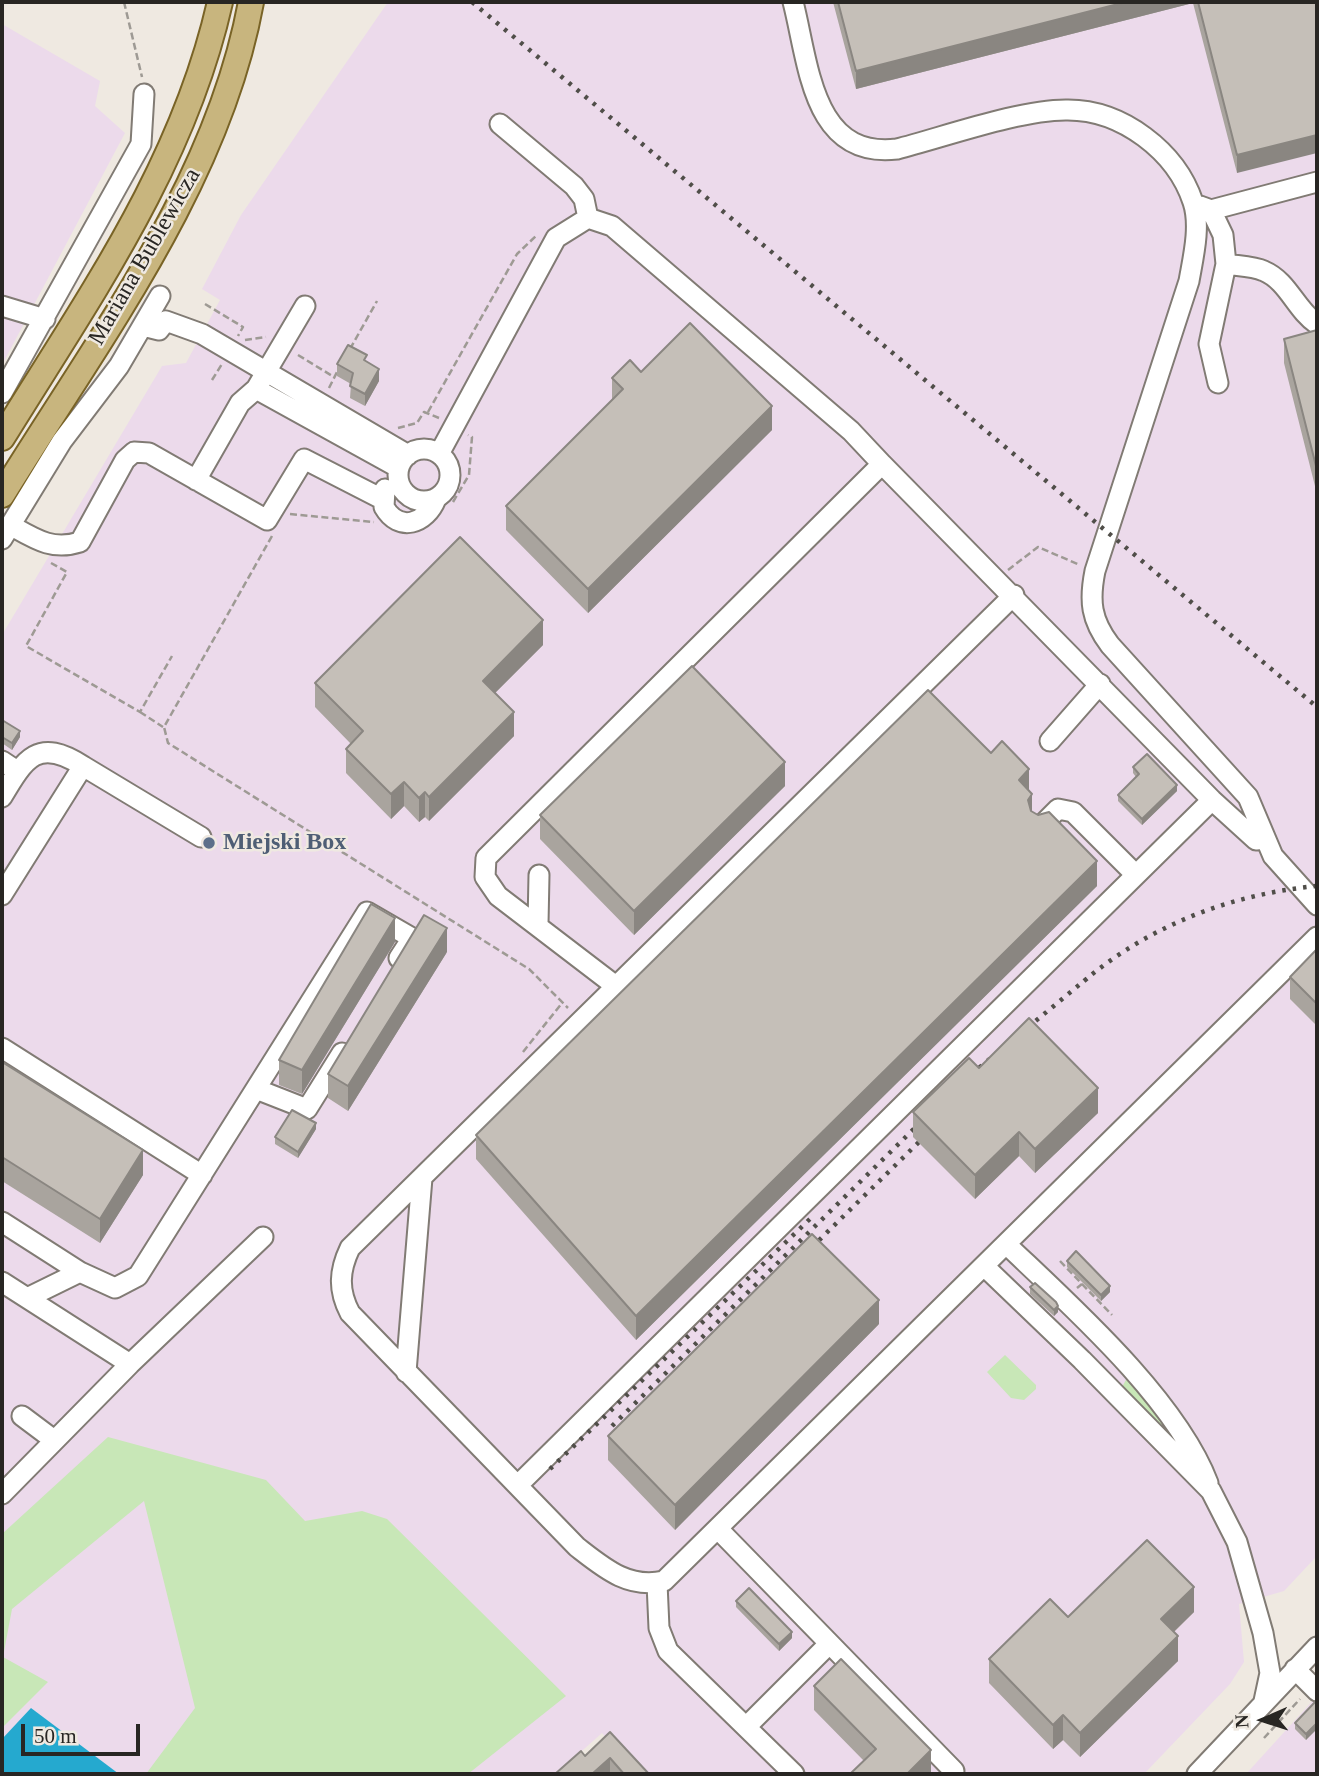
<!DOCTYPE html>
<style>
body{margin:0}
#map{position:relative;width:1319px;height:1776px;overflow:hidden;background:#efe9e1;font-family:Georgia,serif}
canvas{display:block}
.frame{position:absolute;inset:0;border:4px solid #282623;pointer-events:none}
.north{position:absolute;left:1228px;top:1685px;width:70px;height:70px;-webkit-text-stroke:5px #efe9e1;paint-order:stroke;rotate:267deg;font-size:19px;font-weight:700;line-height:28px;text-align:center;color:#282623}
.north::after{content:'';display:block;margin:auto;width:24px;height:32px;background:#282623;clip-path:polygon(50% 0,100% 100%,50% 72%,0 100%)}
.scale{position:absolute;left:21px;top:1724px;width:119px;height:32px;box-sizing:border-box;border:4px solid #282623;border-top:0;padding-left:9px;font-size:21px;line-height:24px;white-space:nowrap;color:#282623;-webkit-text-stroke:5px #efe9e1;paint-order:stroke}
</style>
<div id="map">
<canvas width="1319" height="1776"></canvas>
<div class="frame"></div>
<div class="north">N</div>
<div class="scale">50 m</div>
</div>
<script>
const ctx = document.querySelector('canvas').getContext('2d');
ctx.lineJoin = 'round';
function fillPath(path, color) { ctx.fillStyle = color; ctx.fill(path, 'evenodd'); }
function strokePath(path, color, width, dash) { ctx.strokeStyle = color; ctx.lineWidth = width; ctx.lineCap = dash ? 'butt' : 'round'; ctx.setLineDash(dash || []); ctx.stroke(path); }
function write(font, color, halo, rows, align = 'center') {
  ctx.font = font + ' Georgia,serif'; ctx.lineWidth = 5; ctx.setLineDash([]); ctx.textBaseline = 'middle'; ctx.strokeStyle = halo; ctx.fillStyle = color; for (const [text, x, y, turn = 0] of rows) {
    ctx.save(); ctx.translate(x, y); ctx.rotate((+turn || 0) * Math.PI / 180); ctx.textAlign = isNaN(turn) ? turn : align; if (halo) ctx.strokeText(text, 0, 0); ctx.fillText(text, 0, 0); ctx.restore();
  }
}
const industrial = new Path2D(`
 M388 2H1317V1562L1315 1558 1284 1591 1239 1604 1244 1662 1230 1684 1144 1774H638L602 1733 556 1774H2V635L162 366 186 363 220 300 202 289 241 215Z
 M2 24 100 81 95 106 125 133 2 365Z
 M1317 1696V1774H1246Z`);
const green = new Path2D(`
 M1005 1355 1036 1385V1389L1024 1400 1011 1398 987 1372Z
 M1127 1378H1131L1164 1426H1160L1122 1387Z
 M108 1437 266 1480 305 1521 362 1511 387 1519 566 1696 468 1774H146L195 1708 144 1501 12 1609 3 1657 48 1682 2 1728V1534Z`);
const water = new Path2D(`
 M31 1708 119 1774H2V1739Z`);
const path = new Path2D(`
 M124 2 142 77
 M205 304 243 327 238 336
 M245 340 266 337
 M350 349 377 301
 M298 355 334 377
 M212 380 222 364
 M329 388 338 370
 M428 412 517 254 536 236
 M398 428 417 423 424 412 439 418
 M453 502 469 475 472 437 468 435
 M290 514 374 522
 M272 536 164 727 168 743 529 969 568 1008
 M51 563 67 572 26 646 140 712 172 656
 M1008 570 1038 547 1080 565
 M140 712 163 727
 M523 1052 562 1003
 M1060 1261 1082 1284 1077 1288
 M1082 1284 1112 1315
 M1264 1738 1300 1699`);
const minor = new Path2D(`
 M793 2C809 64 812 159 897 149 944 137 1022 109 1068 110 1122 110 1176 151 1193 202 1201 226 1193 258 1189 281L1095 571C1089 601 1091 620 1110 645L1248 797 1273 856 1317 905
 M500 124 574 186 584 199 588 218
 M1200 206 1211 210 1317 182
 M1211 210 1223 235 1226 264 1209 344 1218 383
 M1226 264C1237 266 1253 266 1264 271 1288 281 1296 310 1317 324
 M2 306 45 319
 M305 306 256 389 399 468
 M143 326 159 330 166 321 202 334 408 455
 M2 393 141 144 144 94
 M398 475a26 26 0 1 1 52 0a26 26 0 1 1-52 0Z
 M439 454 556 238 588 218 612 226 851 431 882 464
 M196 480 240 403 256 389
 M385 489 384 507C399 533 426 524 436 499
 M10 525C35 539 52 551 80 542L125 460 134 452 149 453 267 520 304 459 382 499
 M2 539 62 441 119 366 160 296
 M1014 595 350 1248C339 1271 338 1290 350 1313L577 1547C604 1568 628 1589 664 1581L1317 937
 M1050 741 1100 684
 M2 761 17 771
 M83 766 201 837
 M2 797C25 758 38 737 83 766L2 895
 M1040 827 1058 809 1073 812 1136 875
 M538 924 539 875
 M617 987 498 896 485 877 486 858 882 464 1212 800 1256 840 1265 839
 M2 1048 202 1175
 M256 1089 307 1109 342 1053
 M2 1222 80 1272 115 1288 138 1276 367 912 412 938 399 958
 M1006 1244C1071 1306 1176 1399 1208 1483
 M984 1266 1082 1360 1211 1491 1237 1542 1263 1633 1270 1673 1264 1701
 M2 1282 130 1364
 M27 1298 80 1272
 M406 1372 422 1178
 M22 1416 54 1440
 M518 1485 1212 800
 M2 1494 130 1364 263 1237
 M718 1529 954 1771 951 1774
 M657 1583 659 1628 668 1651 794 1774
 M1295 1669 1317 1691
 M746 1727 828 1645
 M1197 1774 1317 1647`);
const major = new Path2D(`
 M2 438C89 297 183 166 220 2
 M2 495C97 341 218 183 251 2`);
const rail = new Path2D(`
 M472 2 1317 707
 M1084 981C1150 925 1232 894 1317 886
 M963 1081 1090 976
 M804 1255 919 1142
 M612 1426 928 1115
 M550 1469 813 1216`);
const wall = new Path2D(`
 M833 2H1317L1237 173 1193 3 856 89Z
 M1317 330V494L1284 363V339Z
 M367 362 379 381 365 406 350 398 351 384 337 376V364Z
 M641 372 772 430 588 613 506 530V506L612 400V378Z
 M543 645 495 693 514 736 429 821 425 817 419 822 404 806 391 819 346 773V749L351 744 315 707V683Z
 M2 720 20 737 12 750 2 743Z
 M991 753 1029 792 1032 811 1097 886 636 1340 476 1159V1135Z
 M1133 767 1177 791 1142 825 1118 801V795L1136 777 1133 773Z
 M785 786 634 935 540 839V815Z
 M395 942 302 1094 279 1085V1060Z
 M1317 949V1026L1290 999V977Z
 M447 952 348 1111 328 1098V1074Z
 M2 1062 143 1175 100 1243 2 1181Z
 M979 1068 1098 1113 1035 1173 1019 1156 975 1199 913 1137V1112Z
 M316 1129 298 1158 275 1144V1137Z
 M1067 1261 1110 1292 1101 1301 1067 1267Z
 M1030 1287 1058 1312 1054 1316 1030 1294Z
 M879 1324 675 1530 608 1460V1436Z
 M736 1601 792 1638 779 1651 736 1607Z
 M1194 1612 1174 1632 1178 1661 1080 1757 1063 1740 1053 1749 989 1683V1659L1068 1617Z
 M814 1686 931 1774 864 1761 814 1710Z
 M1315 1702 1306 1740 1295 1729V1723Z
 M610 1732 649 1774H555L585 1756Z`);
const shadedWall = new Path2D(`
 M1126 2H1193V3L856 89V71Z
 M1317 135V153L1237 173V155Z
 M379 369V381L365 406V394Z
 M772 406V430L588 613V589Z
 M543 620V645L483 705V681Z
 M514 712V736L429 821V797Z
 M20 731V737L12 750V743Z
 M785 762V786L634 935V911Z
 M1029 769V793L1019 780Z
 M404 782V806L391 819V794Z
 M1177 785V791L1142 825V819Z
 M425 792V817L419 822V798Z
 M1032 794V818L1028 800Z
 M1097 861V886L636 1340V1316Z
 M395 918V942L302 1094V1070Z
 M447 928V952L348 1111V1086Z
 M1098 1088V1113L1035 1173V1149Z
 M316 1123V1129L298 1158V1152Z
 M1019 1132V1156L975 1199V1175Z
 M143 1150V1175L100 1243V1219Z
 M1110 1286V1292L1101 1301V1295Z
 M879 1300V1324L675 1530V1505Z
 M1058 1306V1312L1054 1316V1310Z
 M1194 1587V1612L1161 1644V1619Z
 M792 1632V1638L779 1651V1644Z
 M1178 1636V1661L1080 1757V1733Z
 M1063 1715V1740L1053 1749V1725Z
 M1317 1723V1729L1306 1740V1734Z
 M931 1750V1774H907Z
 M610 1758V1774H592Z`);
const building = new Path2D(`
 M838 2H1126L856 71Z
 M1198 2H1317V135L1237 155Z
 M690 323 772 406 588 589 506 506 623 389 612 378 630 360 641 372Z
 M1317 330V470L1284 339Z
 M348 345 367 355 364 360 379 369 365 394 350 386 353 373 337 364Z
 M460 537 543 620 483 681 514 712 429 797 425 792 419 798 404 782 391 794 346 749 363 731 315 683Z
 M692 666 785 762 634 911 540 815Z
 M928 690 991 753 1002 741 1029 769 1019 780 1032 794 1028 800 1031 811 1038 815 1049 812 1097 861 636 1316 476 1135Z
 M2 720 20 731 12 743 2 737Z
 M1147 754 1177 785 1142 819 1118 795 1139 774 1133 767Z
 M371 904 395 918 302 1070 279 1060Z
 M424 915 447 928 348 1086 328 1074Z
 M1317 949V1004L1290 977Z
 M1029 1018 1098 1088 1035 1149 1019 1132 975 1175 913 1112 969 1058 979 1068Z
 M2 1062 143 1150 100 1219 2 1157Z
 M292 1110 316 1123 298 1152 275 1137Z
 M812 1234 879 1300 675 1505 608 1436Z
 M1076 1251 1110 1286 1101 1295 1067 1261Z
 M1035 1283 1056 1302 1058 1306 1054 1310 1030 1287Z
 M1147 1540 1194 1587 1161 1619 1178 1636 1080 1733 1063 1715 1053 1725 989 1659 1050 1599 1068 1617Z
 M749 1588 792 1632 779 1644 736 1601Z
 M841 1659 931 1750 907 1774H850L876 1749 814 1686Z
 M1315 1702 1317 1704V1723L1306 1734 1295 1723Z
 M610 1732 649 1774H624L610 1758 592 1774H555L581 1751 585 1756Z`);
const markers = [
 [209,843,7,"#5c6f8a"]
];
const streetNames = [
 ["Mariana Bublewicza",145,257,-60]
];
const serviceNames = [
 ["Miejski Box",223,843]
];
fillPath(industrial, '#ecdaeb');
fillPath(green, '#c8e7b7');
fillPath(water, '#25a9cf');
strokePath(minor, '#817b74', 23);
strokePath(major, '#796326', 28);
strokePath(path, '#9e9a94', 2.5, [7, 3.5]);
strokePath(minor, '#fff', 19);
strokePath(major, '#c8b57e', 24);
strokePath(rail, '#504e49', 4.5, [3.5, 7]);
fillPath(wall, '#a9a49e');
fillPath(shadedWall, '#8a8681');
fillPath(building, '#c5bfb8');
strokePath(building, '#8a8681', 2);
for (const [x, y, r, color] of markers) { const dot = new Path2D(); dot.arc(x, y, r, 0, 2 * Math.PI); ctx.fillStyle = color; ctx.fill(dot); strokePath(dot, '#efe9e1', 2.5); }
write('24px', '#282623', '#efe9e1', streetNames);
write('bold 24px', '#4e5e75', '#efe9e1', serviceNames, 'left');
</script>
